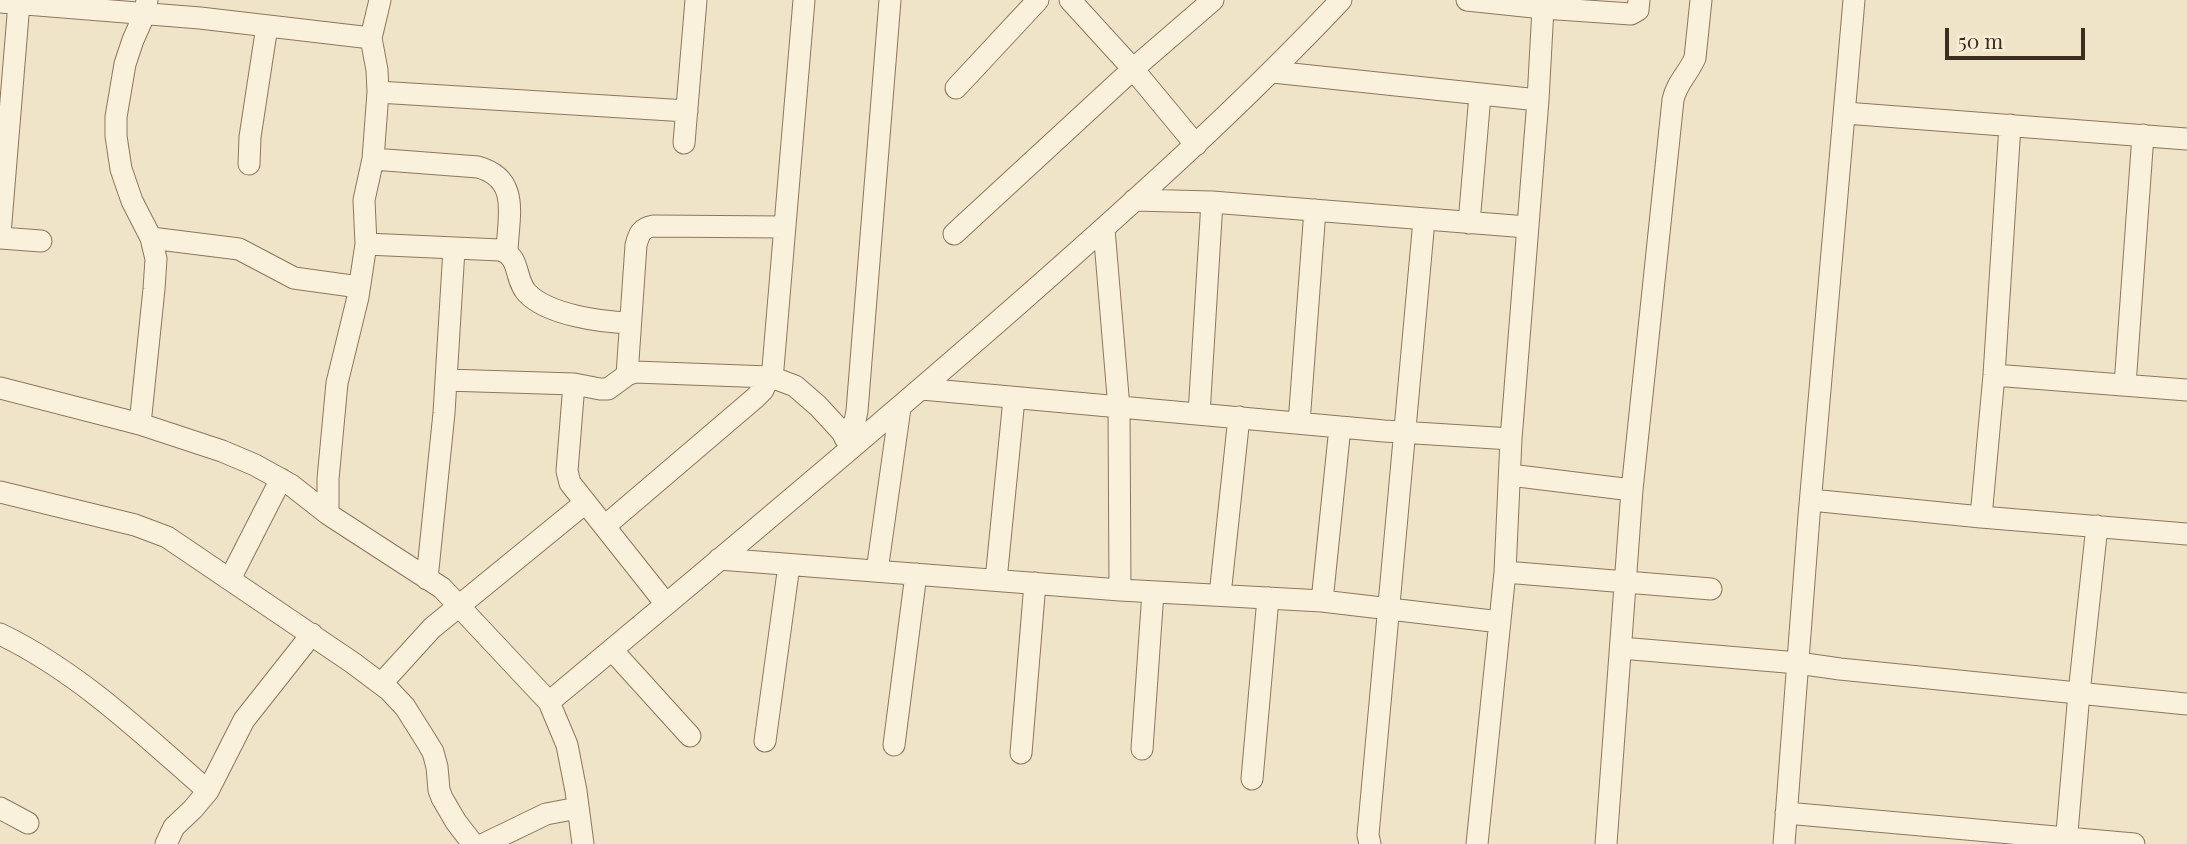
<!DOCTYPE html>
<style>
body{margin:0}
#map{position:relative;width:2187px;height:844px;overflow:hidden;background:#f0e4c8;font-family:"Playfair Display",serif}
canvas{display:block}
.scale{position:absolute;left:1945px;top:28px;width:140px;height:32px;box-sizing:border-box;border:4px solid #3d2e20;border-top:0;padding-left:9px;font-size:21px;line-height:24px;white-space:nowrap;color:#3d2e20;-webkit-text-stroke:5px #f7eed8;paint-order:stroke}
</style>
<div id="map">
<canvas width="2187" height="844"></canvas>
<div class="scale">50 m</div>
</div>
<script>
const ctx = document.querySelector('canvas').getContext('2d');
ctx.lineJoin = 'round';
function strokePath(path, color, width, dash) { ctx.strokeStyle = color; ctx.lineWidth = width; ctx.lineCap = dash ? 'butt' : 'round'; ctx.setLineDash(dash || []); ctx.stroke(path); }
const minor = new Path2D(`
 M1070 0 1133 69 1196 145
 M1467 0 1543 8 1631 14 1638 10 1639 0
 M0 2 200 18 371 38
 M1273 72 1538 100
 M956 88 1038 0
 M378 92 687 111
 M1845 113 2187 139
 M684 143 696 0
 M373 159 478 167C521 179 508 217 507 252
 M249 164 250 137 267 26
 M1134 200 1212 202 1527 227
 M1469 223 1480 95
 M1104 229 1119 408 1120 590
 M0 234 19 3
 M954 234 1133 69 1213 0
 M0 238 41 241
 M151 238 239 249 294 278 359 287
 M366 244 500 250C521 256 514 279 527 293 548 315 601 322 630 323
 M627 375 636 245C639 234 641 228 653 226L784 227
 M1994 375 2187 390
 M446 380 574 384 600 389H608L627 375 635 372 769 377 779 380 795 386 818 406 842 432 851 448
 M574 384 567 471 570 483 666 604
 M2125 385 2143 135
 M0 388 140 424 222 451 255 465 291 485 328 514 442 588 549 702 567 745 576 791 583 844
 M922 389 1384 431 1511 439
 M1199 414 1212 202
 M1299 423 1315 210
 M140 424 154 289 156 259 151 238 132 201 121 169 116 136V117L125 64 133 40 145 13 147 0
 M845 438 855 421 857 411 890 0
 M1510 475 1632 490
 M0 492 135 525 167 537 353 663 389 690 405 707 427 742 433 752 437 767 439 790 442 798 456 822 473 844
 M1811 500 1981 517 2187 534
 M328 514V479L337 383 358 297 366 244 364 200 373 159 378 92 377 70 371 38 380 0
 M1981 517 1994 375 2010 125
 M605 526 755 398 763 390 773 368 804 0
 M719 559 1120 590 1322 601 1500 622
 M877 571 900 408
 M1505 572 1711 589
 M230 579 281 479
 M427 579 444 413 454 249
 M996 580 1014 399
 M1220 595 1239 417
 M1322 601 1340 427
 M0 634C79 672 143 734 208 791
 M1621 648 1798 663 1840 669 2187 704
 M612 650 690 736
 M381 684 432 628 585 503
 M549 702C709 569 868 436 1024 299 1133 203 1241 106 1341 0
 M765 741 789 565
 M894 745 916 574
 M1142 749 1153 592
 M1021 753 1035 583
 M1252 779 1268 598
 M0 808 28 823
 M1786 813 2134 844
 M166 844 174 827 193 809 208 791 244 720 312 634
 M484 844 546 814 578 808
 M1370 844 1368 835 1424 220
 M1477 844 1505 572 1511 439 1538 100 1543 8
 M1606 844 1632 490 1673 100C1676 84 1688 74 1695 58L1701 0
 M1784 844 1809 516 1854 0
 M2066 844 2079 693 2097 526`);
strokePath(minor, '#8d765c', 23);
strokePath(minor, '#faf1dc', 21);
</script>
